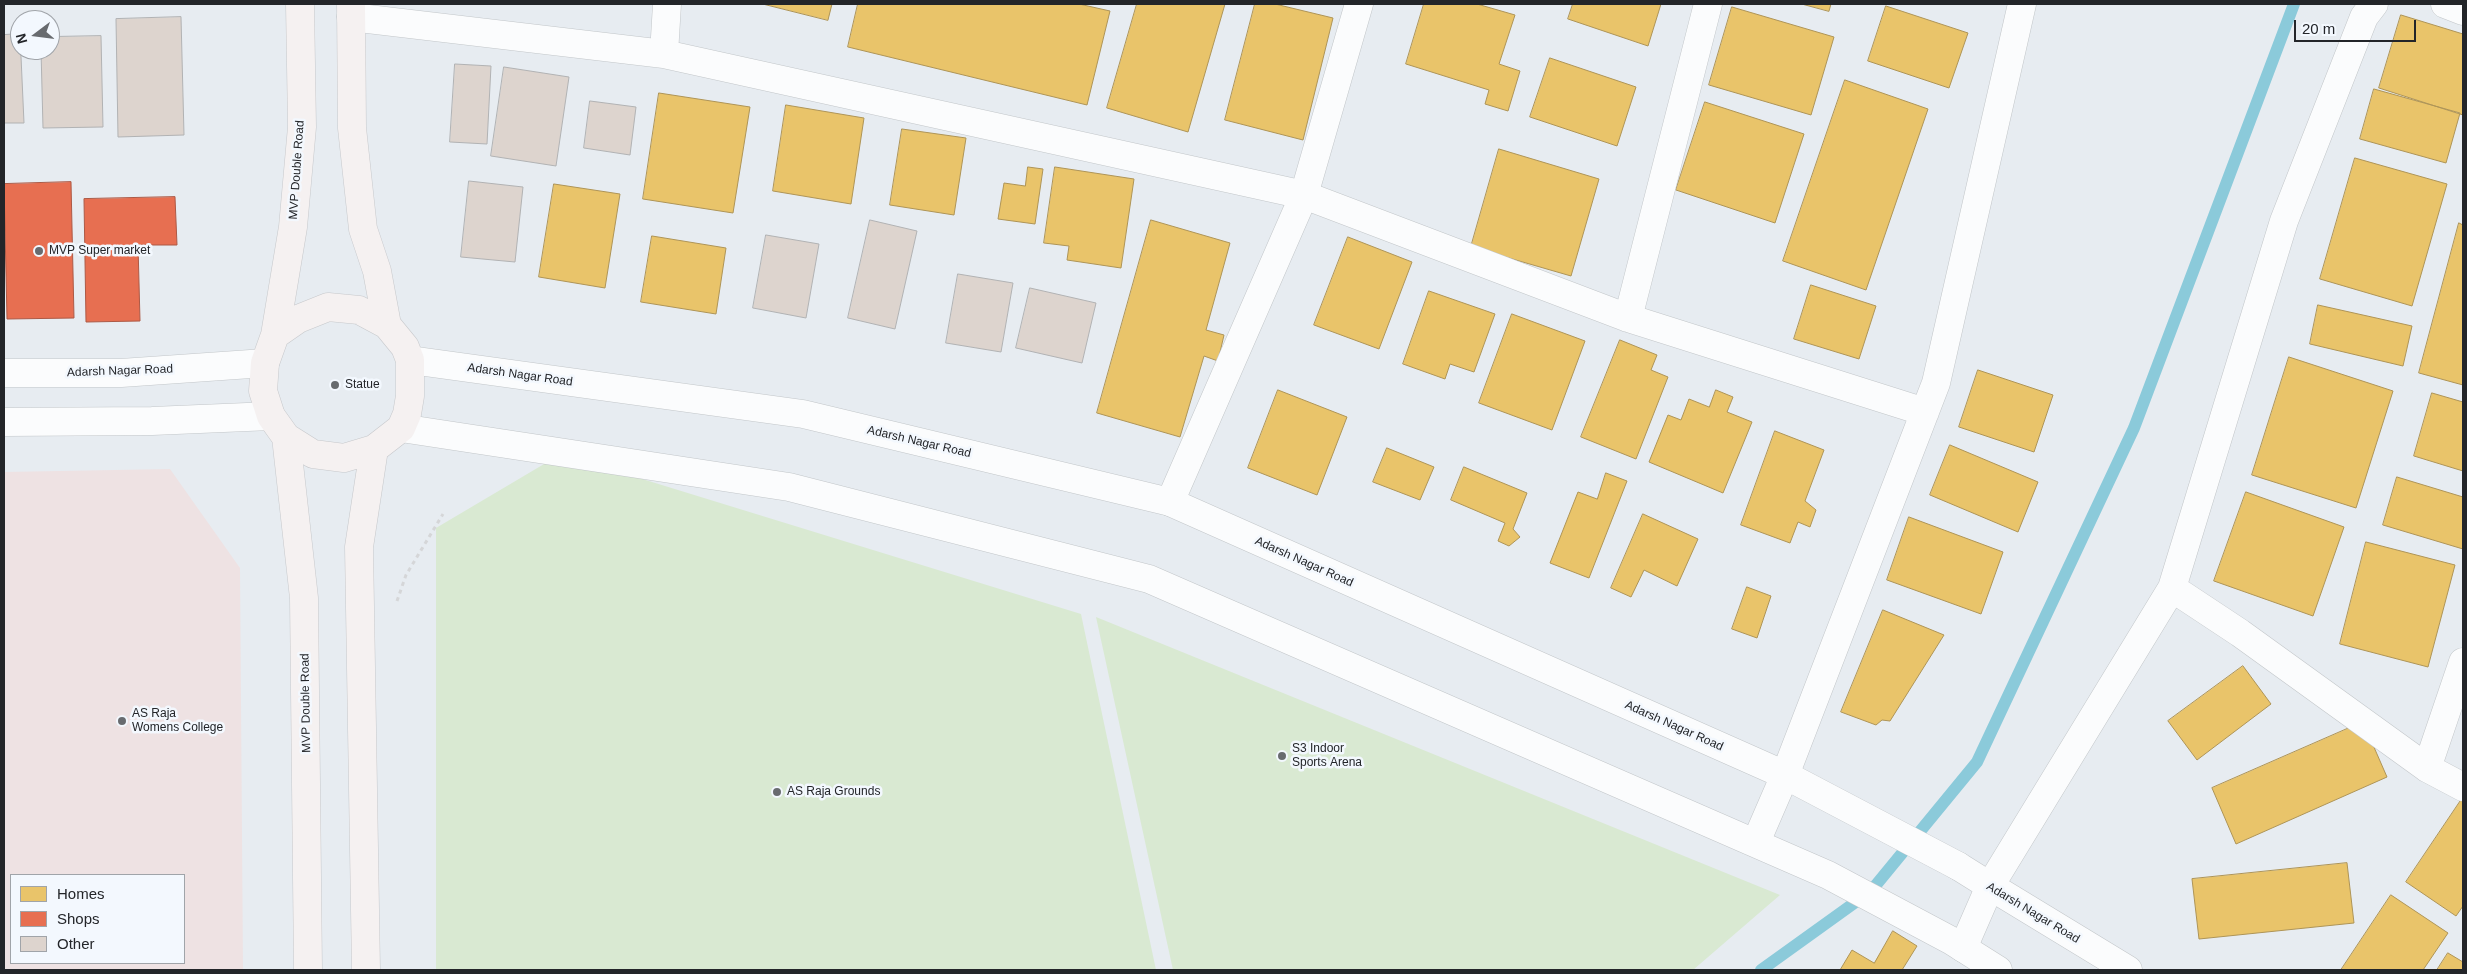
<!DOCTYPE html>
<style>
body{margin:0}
#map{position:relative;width:2467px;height:974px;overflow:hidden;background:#e7ecf1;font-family:Arial,sans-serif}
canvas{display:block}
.frame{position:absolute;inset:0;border:5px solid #232529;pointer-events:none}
.legend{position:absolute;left:10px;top:874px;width:175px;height:90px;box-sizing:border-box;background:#f3f8fe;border:1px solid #a0a4a9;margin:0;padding:6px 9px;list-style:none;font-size:15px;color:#232529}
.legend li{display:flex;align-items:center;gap:10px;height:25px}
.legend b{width:25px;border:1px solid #a0a4a9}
.north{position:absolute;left:10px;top:10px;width:50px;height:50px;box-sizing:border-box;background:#f3f8fe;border:1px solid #a0a4a9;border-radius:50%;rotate:255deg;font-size:14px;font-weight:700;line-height:20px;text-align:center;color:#232529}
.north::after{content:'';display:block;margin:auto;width:18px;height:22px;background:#686b6f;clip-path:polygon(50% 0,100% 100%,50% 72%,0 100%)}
.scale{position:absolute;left:2294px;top:20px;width:122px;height:22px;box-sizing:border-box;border:2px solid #232529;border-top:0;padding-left:6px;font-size:15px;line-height:18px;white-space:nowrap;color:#232529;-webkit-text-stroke:4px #f3f8fe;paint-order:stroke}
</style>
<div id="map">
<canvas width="2467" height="974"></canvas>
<div class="frame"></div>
<ul class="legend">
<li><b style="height:14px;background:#e9c46a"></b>Homes</li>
<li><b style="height:14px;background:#e76f51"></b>Shops</li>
<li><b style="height:14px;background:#ddd4ce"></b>Other</li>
</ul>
<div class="north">N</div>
<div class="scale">20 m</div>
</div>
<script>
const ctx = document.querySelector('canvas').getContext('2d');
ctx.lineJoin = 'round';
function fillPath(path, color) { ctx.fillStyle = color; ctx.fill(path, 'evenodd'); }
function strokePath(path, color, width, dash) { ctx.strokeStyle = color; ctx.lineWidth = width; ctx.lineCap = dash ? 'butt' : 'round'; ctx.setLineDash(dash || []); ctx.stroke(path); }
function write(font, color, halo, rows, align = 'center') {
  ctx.font = font + ' Arial,sans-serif'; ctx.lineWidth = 5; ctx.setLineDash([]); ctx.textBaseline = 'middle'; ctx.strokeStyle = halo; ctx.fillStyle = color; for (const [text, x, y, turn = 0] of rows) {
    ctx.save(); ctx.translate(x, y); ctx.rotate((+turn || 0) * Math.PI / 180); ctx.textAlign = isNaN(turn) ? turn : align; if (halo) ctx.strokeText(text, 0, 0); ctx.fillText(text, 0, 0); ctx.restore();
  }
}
const education = new Path2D(`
 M170 469 240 568 243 970H4V472ZM11 875H184V963H11Z`);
const green = new Path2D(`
 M561 454 1081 614 1156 970H436V528Z
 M1096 617 1780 895 1693 970H1173Z`);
const homes = new Path2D(`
 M763 4H832L828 20Z
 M858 4H1079L1110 11 1087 105 848 47Z
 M1137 4H1225L1188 132 1107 108Z
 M1255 4H1275L1333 18 1303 140 1225 120Z
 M1424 4H1477L1515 15 1499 64 1520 71 1508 111 1485 104 1489 90 1406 64Z
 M1573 4H1661L1648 46 1568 19Z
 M1802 4H1831L1829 11Z
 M1886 6 1968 33 1949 88 1868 61Z
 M1732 7 1834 37 1811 115 1709 85Z
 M2401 15 2463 34V115L2379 88Z
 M1550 58 1636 87 1617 146 1530 117Z
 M1845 80 1928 109 1866 290 1783 261Z
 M2374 89 2460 113 2446 163 2360 139Z
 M659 93 750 107 733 213 643 199Z
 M1705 102 1804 134 1775 223 1676 190Z
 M786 105 864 118 851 204 773 191Z
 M902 129 966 138 954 215 890 205Z
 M1499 149 1599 179 1571 276 1471 247Z
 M2355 158 2447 184 2412 306 2320 279Z
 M1028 167 1043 169 1035 224 998 219 1004 183 1025 186Z
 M1055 167 1134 179 1121 268 1067 260 1069 246 1044 243Z
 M554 184 620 194 605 288 539 277Z
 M1151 220 1230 243 1206 330 1224 335 1218 361 1204 356 1180 437 1097 413Z
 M2459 223 2463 225V385L2419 373Z
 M652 236 726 248 716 314 641 302Z
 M1348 237 1412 262 1379 349 1314 325Z
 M1811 285 1876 306 1859 359 1794 339Z
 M1429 291 1495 314 1474 372 1450 364 1445 379 1403 364Z
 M2318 305 2412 326 2403 366 2310 344Z
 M1512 314 1585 341 1552 430 1479 403Z
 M1620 340 1657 355 1651 370 1668 377 1636 459 1581 437Z
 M2289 357 2393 391 2356 508 2252 475Z
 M1978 370 2053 395 2034 452 1959 427Z
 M1278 390 1347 417 1317 495 1248 468Z
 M1716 390 1733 397 1727 412 1752 422 1723 493 1649 462 1668 415 1681 420 1689 399 1709 407Z
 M2432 393 2463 402V471L2414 456Z
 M1775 431 1824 450 1805 501 1816 510 1810 527 1798 522 1790 543 1741 525Z
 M1950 445 2038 482 2018 532 1930 495Z
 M1387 448 1434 467 1420 500 1373 482Z
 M1464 467 1527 493 1513 529 1520 537 1509 546 1498 541 1505 523 1451 500Z
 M1606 473 1627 481 1589 578 1550 563 1578 492 1597 499Z
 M2397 477 2463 497V549L2383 525Z
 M2246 492 2344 527 2313 616 2214 581Z
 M1643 514 1698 539 1677 586 1644 570 1631 597 1611 588Z
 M1909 517 2003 552 1981 614 1887 580Z
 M2366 542 2455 565 2428 667 2340 644Z
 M1747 587 1771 596 1757 638 1732 629Z
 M1883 610 1944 635 1890 721 1882 720 1876 725 1841 712Z
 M2243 666 2271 704 2197 760 2168 721Z
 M2363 722 2387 777 2236 844 2212 788Z
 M2463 797V906L2456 916 2406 882Z
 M2347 863 2354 923 2199 939 2192 879Z
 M2391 895 2448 933 2423 970H2341Z
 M1893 931 1917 946 1902 970H1840L1852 950 1874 963Z
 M2448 953 2463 962V970H2437Z`);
const shops = new Path2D(`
 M71 182 74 318 7 319 4 184Z
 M175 197 177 245H138L140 321 86 322 84 199Z`);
const stream = new Path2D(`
 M1761 970 1871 891 1977 762 2134 428 2294 4`);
const building = new Path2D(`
 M181 17 184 135 118 137 116 19Z
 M20 34 24 123H4V35Z
 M101 36 103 127 43 128 41 50H50V37Z
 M455 64 491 66 487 144 450 142Z
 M504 67 569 77 556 166 491 156Z
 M590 101 636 107 630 155 584 148Z
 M469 181 523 187 515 262 461 257Z
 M870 220 917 231 895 329 848 318Z
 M766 235 819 244 806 318 753 308Z
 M958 274 1013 283 1001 352 946 343Z
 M1030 288 1096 303 1082 363 1016 348Z`);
const path = new Path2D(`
 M397 601 406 575 443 514`);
const minor = new Path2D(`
 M2445 4 2463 11
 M351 17 664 54 1304 195 1628 318 1925 412
 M664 54 667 4
 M1628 318 1708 4
 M1170 502 1304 195 1359 4
 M2172 588 2240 633 2427 768 2463 787
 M2427 768 2463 662
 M1756 842 1785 775 1936 383 2022 4
 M1963 948 1990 886 2172 588 2284 221 2364 17 2374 4`);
const tertiary = new Path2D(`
 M4 373H121L265 363
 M4 422 152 421 271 416
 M1958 866 1990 886`);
const secondary = new Path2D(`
 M410 360 803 414 1170 502 1785 775 1958 866
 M401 428 789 487 1149 579 1828 875 1952 941 1998 970
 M1990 886 2128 970`);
const primary = new Path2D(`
 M351 4 352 128 363 229 377 271 387 325
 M328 307 359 310 387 325 405 347 410 360V396L407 414 401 428 374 449 344 458 313 454 286 437 271 416 263 391 265 363 275 335 298 319Z
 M275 335 293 227 302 127 300 4
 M286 437 304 598 308 970
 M366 970 359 547 374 449`);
const markers = [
 [39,251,5,"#686b6f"],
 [335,385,5,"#686b6f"],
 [122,721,5,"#686b6f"],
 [1282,756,5,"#686b6f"],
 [777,792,5,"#686b6f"]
];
const streetNames = [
 ["MVP Double Road",297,170,-86],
 ["Adarsh Nagar Road",120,371,-2],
 ["Adarsh Nagar Road",520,375,8],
 ["Adarsh Nagar Road",919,442,13],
 ["Adarsh Nagar Road",1304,562,24],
 ["MVP Double Road",306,703,-91],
 ["Adarsh Nagar Road",1674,726,24],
 ["Adarsh Nagar Road",2033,913,31]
];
const poiNames = [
 ["MVP Super market",49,251],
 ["Statue",345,385],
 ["AS Raja",132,714],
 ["Womens College",132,728],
 ["S3 Indoor",1292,749],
 ["Sports Arena",1292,763],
 ["AS Raja Grounds",787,792]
];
fillPath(education, '#eee2e3');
fillPath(green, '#d9e9d2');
fillPath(homes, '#e9c46a');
strokePath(homes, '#ae9456', 1);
fillPath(shops, '#e76f51');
strokePath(shops, '#ac5945', 1);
strokePath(stream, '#8bcada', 12);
fillPath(building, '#ddd4ce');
strokePath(building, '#b1b2b3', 1);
strokePath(minor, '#c2c6c9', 29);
strokePath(tertiary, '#c2c6c9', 29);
strokePath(secondary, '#c2c6c9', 29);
strokePath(primary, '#c6c8cb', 29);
strokePath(path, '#d5d6d8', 3, [4, 4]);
strokePath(minor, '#fbfcfd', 28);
strokePath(tertiary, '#fbfcfd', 28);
strokePath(secondary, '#fbfcfd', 28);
strokePath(primary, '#f5f1f1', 28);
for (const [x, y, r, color] of markers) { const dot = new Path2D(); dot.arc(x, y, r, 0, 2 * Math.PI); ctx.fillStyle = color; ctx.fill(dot); strokePath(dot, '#f3f8fe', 2); }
write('12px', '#232529', '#f3f8fe', streetNames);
write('12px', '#232529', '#f3f8fe', poiNames, 'left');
</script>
